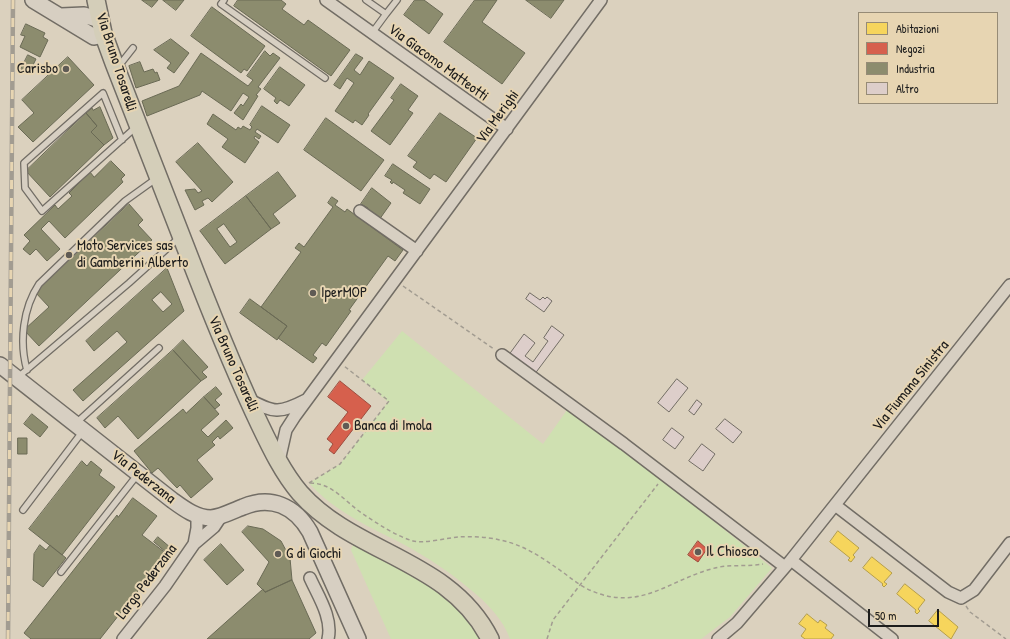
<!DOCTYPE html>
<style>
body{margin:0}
#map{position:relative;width:1010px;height:639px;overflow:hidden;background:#dbd1be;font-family:"Patrick Hand",sans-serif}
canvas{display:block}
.legend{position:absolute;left:858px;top:12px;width:140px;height:92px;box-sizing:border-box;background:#e7d5b2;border:1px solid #968b76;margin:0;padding:5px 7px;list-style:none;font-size:12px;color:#1c1c1c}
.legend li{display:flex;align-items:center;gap:8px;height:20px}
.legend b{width:20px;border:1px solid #968b76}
.scale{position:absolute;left:868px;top:609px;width:71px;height:18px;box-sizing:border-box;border:2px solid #1c1c1c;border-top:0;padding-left:5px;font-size:12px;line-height:14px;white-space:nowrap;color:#1c1c1c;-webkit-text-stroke:3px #e7d5b2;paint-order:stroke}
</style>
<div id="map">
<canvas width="1010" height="639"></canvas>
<ul class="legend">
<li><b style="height:11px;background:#f6d55c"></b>Abitazioni</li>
<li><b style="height:11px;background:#d6604d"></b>Negozi</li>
<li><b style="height:11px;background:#8c8c6e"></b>Industria</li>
<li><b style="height:11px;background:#ddceca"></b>Altro</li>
</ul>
<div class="scale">50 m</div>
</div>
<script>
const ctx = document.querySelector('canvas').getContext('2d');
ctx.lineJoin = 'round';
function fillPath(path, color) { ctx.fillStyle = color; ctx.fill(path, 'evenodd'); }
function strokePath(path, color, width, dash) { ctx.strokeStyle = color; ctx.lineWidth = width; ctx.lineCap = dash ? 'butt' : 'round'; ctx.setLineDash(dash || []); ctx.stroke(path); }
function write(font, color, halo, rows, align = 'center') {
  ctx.font = font + ' "Patrick Hand",sans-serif'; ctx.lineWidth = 4; ctx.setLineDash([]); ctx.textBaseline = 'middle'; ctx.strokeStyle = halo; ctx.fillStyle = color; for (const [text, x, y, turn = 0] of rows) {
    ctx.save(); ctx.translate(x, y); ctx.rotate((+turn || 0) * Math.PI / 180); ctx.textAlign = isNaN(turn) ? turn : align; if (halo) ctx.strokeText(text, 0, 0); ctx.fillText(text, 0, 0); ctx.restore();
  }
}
const green = new Path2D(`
 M402 331 543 444 567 410 665 482 772 568 730 617 701 639H510C503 619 487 603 471 590 450 572 427 557 403 544 370 527 335 512 309 483L340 464 388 402 362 380Z
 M353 545H357C396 565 442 584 469 620 474 626 477 633 480 639H391L351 550Z`);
const homes = new Path2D(`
 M838 531 859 548 853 555 855 557 851 562 848 560 850 558 830 542Z
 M872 557 892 573 884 582 887 584 884 587 882 585 883 584 863 568Z
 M905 584 925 600 918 609 920 611 917 614 915 612 916 610 897 594Z
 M938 610 958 627 951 639 929 621Z
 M807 614 818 623 820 620 827 625 825 628 834 635 831 639H805L801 636 806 629 799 624Z`);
const shops = new Path2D(`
 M340 381 371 406 334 454 329 450 333 444 327 439 348 412 328 397Z
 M698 541 707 549 698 562 688 555Z`);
const industry = new Path2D(`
 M142 0H158L152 7Z
 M163 0H184L176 10Z
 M238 0H281L286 4 282 9 304 25 308 20 350 50 331 76 234 6Z
 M415 0H424L443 14 429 34 404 15Z
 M475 0H497L482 22 525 53 502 84 444 42Z
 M526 0H564L551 18Z
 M212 7 265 46 247 71 244 69 241 73 191 36Z
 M26 24 45 33 43 37 48 40 40 57 20 47 25 36 21 35Z
 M171 39 189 53 174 73 167 68 171 63 154 50Z
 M265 51 270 56 273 53 280 58 258 87 261 89 256 95 258 96 243 120 234 113 241 104 243 106 249 97 243 93 231 111 202 91 200 95 147 116 142 101 179 86 201 53 248 86 253 80 247 76Z
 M356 54 363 58 354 70 360 75 369 61 394 78 368 114 369 115 362 125 355 120 353 123 335 111 354 83 347 78 340 89 334 85Z
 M28 55 36 59 29 73 21 69Z
 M68 57 94 85 33 142 18 127 34 113 22 100Z
 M140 62 144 72 153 69 155 73 157 72 160 80 136 88 129 66Z
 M280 67 305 85 289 106 280 100 277 104 274 101 276 98 264 89Z
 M401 84 418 96 408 110 413 113 390 145 371 131 394 100 391 98Z
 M262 106 290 125 278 143 257 129 255 132 261 136 259 139 255 136 254 138 259 142 245 163 222 147 228 139 207 124 213 114 236 130 238 127 241 129 243 126 250 130 252 127 250 125Z
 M100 107 113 138 104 145 91 132 97 126 86 113 92 108 93 110Z
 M86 113 97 126 91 132 104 145 50 197 26 171Z
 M440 113 477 138 446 182 434 174 430 179 413 167 417 162 408 156Z
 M326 118 384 160 361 191 304 150Z
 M198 143 233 182 212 202 208 198 202 201 204 205 195 210 185 190 195 189 198 193 202 191 176 162Z
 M111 161 125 175 121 179 123 182 65 238 49 221 41 229 60 249 47 261 36 249 30 255 23 249 30 241 24 235 55 205 58 209 72 196 69 193 90 172 94 177Z
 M393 164 430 189 420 204 403 193 405 190 393 182 392 184 390 182 392 180 385 176Z
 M278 172 296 196 273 214 280 223 271 229 246 196Z
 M372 188 391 203 379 220 366 211 368 208 361 204Z
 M246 196 271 229 225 264 200 231ZM224 224 237 242 230 247 217 229Z
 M332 197 338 201 335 205 345 212 347 209 403 250 395 261 388 256 349 310 351 311 326 346 322 343 313 355 317 358 313 363 278 338 287 326 261 307 301 252 295 248 299 243 304 247 333 207 328 203Z
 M129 204 143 220 138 225 152 240 39 346 24 330 49 307 35 292Z
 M167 268 184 311 83 401 73 390 127 342 117 331 94 351 86 341ZM161 292 172 304 163 312 152 300Z
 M250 299 287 326 277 340 240 313Z
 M183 340 208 367 202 372 207 377 201 381 173 350Z
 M173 350 201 381 138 439 118 416 105 428 97 418Z
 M216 387 222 394 215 400 220 405 215 409 204 397Z
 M204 397 219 414 201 430 208 437 226 420 233 428 220 439 218 436 212 442 215 445 197 460 213 479 191 498 180 485 177 488 158 468 152 473 134 451 183 409 186 413Z
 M32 414 48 427 40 437 24 424Z
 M18 438H27V454H18Z
 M82 461 87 466 91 461 102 470 99 475 115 487 62 555 29 529Z
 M133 498 157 516 142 535 167 554 100 639H31L24 633 117 515 118 517Z
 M248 526 263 529 281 541 290 558 292 580 265 592 257 584 269 562 242 532Z
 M158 537 171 548 167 553 154 542Z
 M221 544 244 570 227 585 204 560Z
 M40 545 46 550 50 545 66 558 43 587 33 580 34 554Z
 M292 580 316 633 309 639H207L263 589 265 592Z`);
const building = new Path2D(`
 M530 293 540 300 543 297 545 299 547 297 552 301 544 312 526 299Z
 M552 326 564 335 534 375 508 356 524 334 535 343 525 356 533 362 548 341 544 338Z
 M677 379 688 388 669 412 658 403Z
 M697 400 702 404 694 415 689 411Z
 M725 419 742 432 733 443 716 429Z
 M672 428 684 437 675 449 663 440Z
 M702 444 715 454 703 471 689 461Z`);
const path = new Path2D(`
 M403 286 494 349
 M309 483 340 464 389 401 344 366
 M310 483C333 483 345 502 363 514 378 524 396 536 413 541 423 544 447 538 458 537 471 536 488 537 500 540 525 545 544 559 564 573 573 580 582 587 592 591 641 612 670 579 715 568 730 564 748 567 763 564
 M966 606 970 612 1006 639
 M547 639 553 620 658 484`);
const lane = new Path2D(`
 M224 0 221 4 325 78
 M366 0 386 14 397 0
 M372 33 386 14
 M118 67 133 48
 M122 140 103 93 24 163 25 188 42 211 136 127
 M27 370C19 342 23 308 39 284L125 201 157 178
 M17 378 129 283 180 237
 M75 424 159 348
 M23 510 83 431
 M61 572 138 474`);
const street = new Path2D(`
 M326 0 507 129
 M360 211 417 251
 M502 355 624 444 785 567
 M248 399C274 413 279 414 306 400
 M279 461 286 430 295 416 601 0
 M835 505 948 592 961 598 974 590 1010 543
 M194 544 197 528V515
 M791 560 892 639
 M310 578C318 596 333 618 328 639
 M123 639 165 586 194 544 214 527 222 515
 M718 639 737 623 791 560 1010 285`);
const secondary = new Path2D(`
 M33 0 94 37 104 35
 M61 16 84 15 100 20
 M0 365 172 500C183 508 196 518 211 518 222 517 232 511 243 507 271 495 295 506 310 532L358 639`);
const primary = new Path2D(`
 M96 0 103 33 114 63C141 134 169 203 196 274 216 325 236 375 260 425 271 448 283 473 300 493 355 555 450 559 490 639`);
const rail = new Path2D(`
 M8 639 13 0`);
const markers = [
 [66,69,4,"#5f5b55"],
 [69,255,4,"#5f5b55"],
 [313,293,4,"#5f5b55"],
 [346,426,4,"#5f5b55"],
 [698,552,4,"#5f5b55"],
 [278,554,4,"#5f5b55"]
];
const streetNames = [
 ["Via Bruno Tosarelli",116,62,72],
 ["Via Giacomo Matteotti",438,63,36],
 ["Via Merighi",498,117,-54],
 ["Via Bruno Tosarelli",233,364,66],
 ["Via Fiumana Sinistra",911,386,-51],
 ["Via Pederzana",143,477,38],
 ["Largo Pederzana",147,582,-53]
];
const poiNames = [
 ["Carisbo",58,69,"right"],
 ["Moto Services sas",77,246],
 ["di Gamberini Alberto",77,263],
 ["IperMOP",321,293],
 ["Banca di Imola",354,426],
 ["Il Chiosco",706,552],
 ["G di Giochi",286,554]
];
fillPath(green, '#cfe0b1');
fillPath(homes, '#f6d55c');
strokePath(homes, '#b59e49', 1);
fillPath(shops, '#d6604d');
strokePath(shops, '#9e4c3e', 1);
fillPath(industry, '#8c8c6e');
strokePath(industry, '#6a6a55', 1);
fillPath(building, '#ddceca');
strokePath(building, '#726d65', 1);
strokePath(lane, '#726d65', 8);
strokePath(street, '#726d65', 14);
strokePath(secondary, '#726d65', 18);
strokePath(primary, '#726d65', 20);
strokePath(path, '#a29c91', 1.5, [4, 3]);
strokePath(lane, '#d7cfc2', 5.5);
strokePath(street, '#d7cfc2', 11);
strokePath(secondary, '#d7cfc2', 15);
strokePath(primary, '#d4ceb9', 17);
strokePath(rail, '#a29c91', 4.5);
strokePath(rail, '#e7d5b2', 3, [9]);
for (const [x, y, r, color] of markers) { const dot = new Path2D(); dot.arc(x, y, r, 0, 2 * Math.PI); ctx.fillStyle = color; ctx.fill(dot); strokePath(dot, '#e7d5b2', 1.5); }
write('15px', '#1c1c1c', '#e7d5b2', streetNames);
write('15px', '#1c1c1c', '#e7d5b2', poiNames, 'left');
</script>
